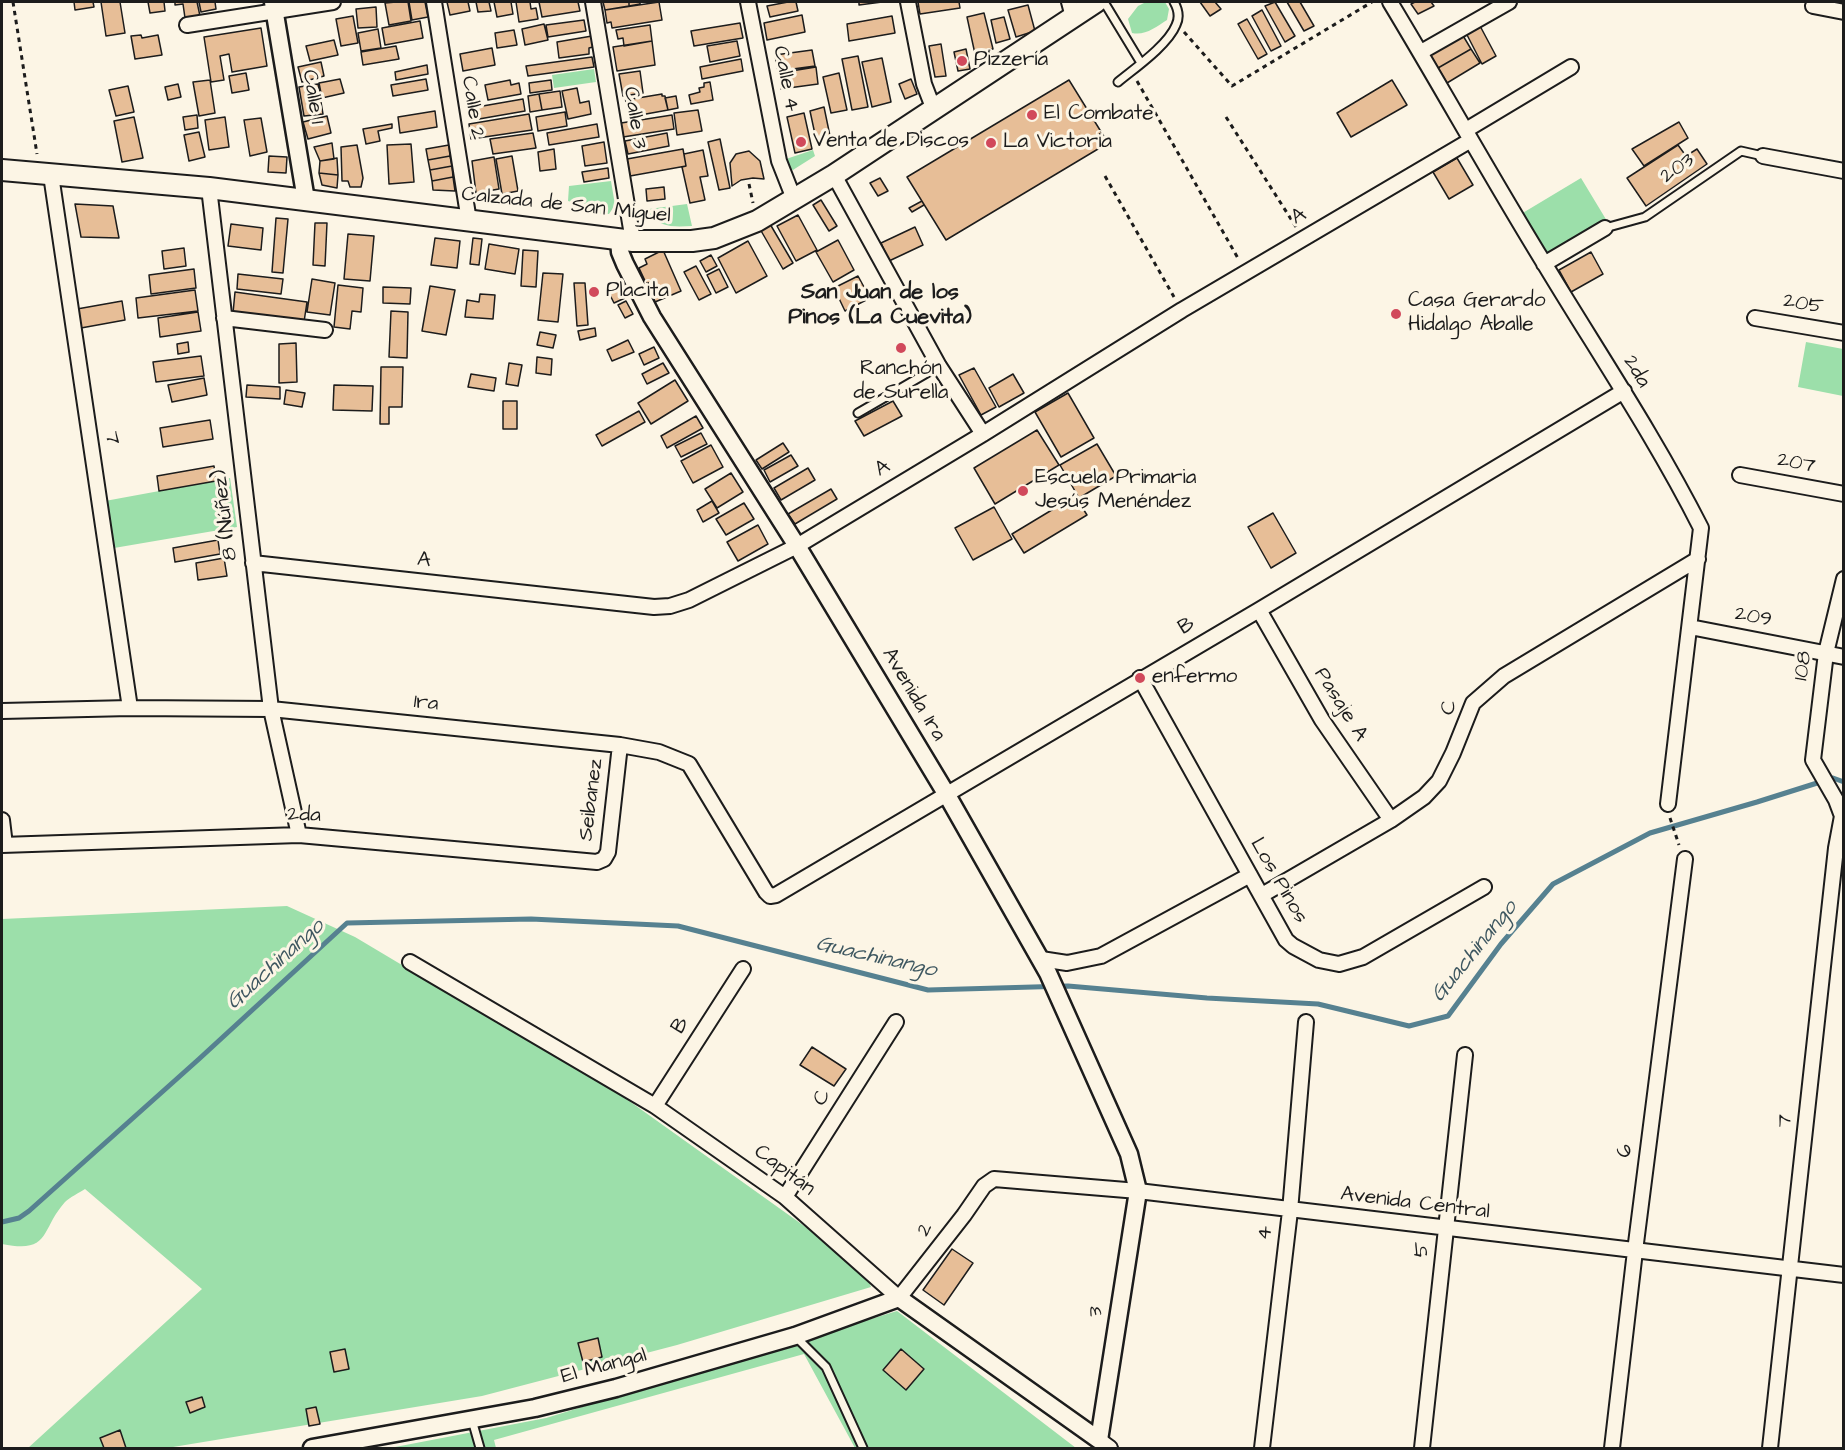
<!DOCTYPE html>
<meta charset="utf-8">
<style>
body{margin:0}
#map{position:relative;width:1845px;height:1450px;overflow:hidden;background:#fcf5e5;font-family:"Architects Daughter",sans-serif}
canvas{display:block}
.frame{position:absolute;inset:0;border:3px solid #1c1c1c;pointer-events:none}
</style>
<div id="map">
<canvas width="1845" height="1450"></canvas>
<div class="frame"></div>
</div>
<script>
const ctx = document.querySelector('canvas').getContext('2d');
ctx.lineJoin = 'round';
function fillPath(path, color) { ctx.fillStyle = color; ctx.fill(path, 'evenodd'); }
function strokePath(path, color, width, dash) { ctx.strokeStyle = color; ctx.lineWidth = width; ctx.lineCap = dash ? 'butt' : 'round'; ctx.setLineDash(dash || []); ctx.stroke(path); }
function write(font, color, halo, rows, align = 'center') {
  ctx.font = font + ' "Architects Daughter",sans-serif'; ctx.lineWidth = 6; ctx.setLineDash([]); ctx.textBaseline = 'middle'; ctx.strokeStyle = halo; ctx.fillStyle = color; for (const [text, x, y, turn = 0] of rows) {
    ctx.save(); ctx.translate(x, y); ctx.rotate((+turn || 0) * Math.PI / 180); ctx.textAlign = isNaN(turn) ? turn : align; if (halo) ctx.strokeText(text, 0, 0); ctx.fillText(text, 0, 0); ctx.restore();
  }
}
const green = new Path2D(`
 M1146 2H1165L1169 9 1167 20C1156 27 1145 36 1132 33L1128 19 1138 6Z
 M594 69 596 82 554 88 552 75Z
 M813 150 815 156 796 168 793 170 788 167 786 159Z
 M1581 178 1607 221 1547 257 1521 214Z
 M611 181 615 205 609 214H601L590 207 568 201 569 186Z
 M687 204 692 226C675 227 658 228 648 212L649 209Z
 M1806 342 1843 349V396L1798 387Z
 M230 478 237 527 114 548 105 501Z
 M287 906 355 937 625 1098 807 1228 868 1279 871 1287 677 1345 482 1396 167 1448H28L202 1289 85 1189C79 1193 70 1197 65 1202 40 1230 51 1254 2 1244V919Z
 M897 1311 1076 1448H855L804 1354 494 1440 496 1448 459 1447 390 1448 546 1418Z`);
const stream = new Path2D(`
 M2 1222 19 1218 29 1211 199 1059 347 923 531 919 678 926 928 990 1068 986 1207 998 1318 1004 1409 1026 1448 1016 1501 944 1553 884 1650 833 1757 802 1833 778 1844 782`);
const building = new Path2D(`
 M74 2H93L94 7 75 10Z
 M101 2H120L125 33 106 36Z
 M148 2H164L165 11 150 13Z
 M175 2H197L200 16 185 18 183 4 175 5Z
 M199 2H215L216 9 201 12Z
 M396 2H408L411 21 389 25 385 3Z
 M409 2H425L428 17 412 20Z
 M447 2H468L470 11 450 15Z
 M476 2H489L491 11 478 12Z
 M494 2H511L513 14 497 17Z
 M516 2H530L531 9 536 8 538 19 519 22Z
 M539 2H578L580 11 542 17Z
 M603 2H629V6L605 10Z
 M629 2H640V4L629 6Z
 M659 2 662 20 612 28 611 22 607 23 605 10Z
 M788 2H796L798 11 770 17 767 6Z
 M859 2H882L859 5Z
 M918 2H959L960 8 920 14Z
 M1200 2H1215L1221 9 1210 16Z
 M1275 2 1295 36 1285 42 1265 6Z
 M1287 2H1300L1314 26 1304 31Z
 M1415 2H1431L1434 6 1418 14 1411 4Z
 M1028 5 1035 31 1016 37 1008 10Z
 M376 7 377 27 358 28 356 9Z
 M1262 10 1281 46 1271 51 1252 16Z
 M984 13 993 49 975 54 967 17Z
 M802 15 805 32 767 40 764 23Z
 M353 16 358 43 341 46 336 19Z
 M892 16 895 33 849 41 847 24Z
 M1004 17 1010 39 996 43 991 20Z
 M1247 19 1267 54 1258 59 1238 24Z
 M584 20 586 31 548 37 546 25Z
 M420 21 423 38 385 45 382 28Z
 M740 23 743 38 694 46 691 31Z
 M544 24 548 40 525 45 522 29Z
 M1479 24 1496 56 1482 64 1465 31Z
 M650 25 652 41 624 46 623 38 618 39 616 30Z
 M261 28 267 66 232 72 229 54 220 56 224 80 211 82 204 37Z
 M378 29 381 48 361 51 358 33Z
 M514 30 517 45 497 48 495 33Z
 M1462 34 1471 49 1438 68 1429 53Z
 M141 35 142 38 158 35 162 55 135 59 131 36Z
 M592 36 593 47 589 48V54L559 58 557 42Z
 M334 40 338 55 310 61 306 46Z
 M652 41 655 65 617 71 613 47Z
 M737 41 740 56 710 62 707 46Z
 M941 44 946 76 935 77 929 46Z
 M396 46 399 59 363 65 361 52Z
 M492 48 495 65 463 71 460 54Z
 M966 49 970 69 958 71 954 52Z
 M1471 49 1480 63 1447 83 1438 68Z
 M812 50 815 66 778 71 775 55Z
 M858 56 868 107 852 110 842 59Z
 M592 57 594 67 528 76 526 66Z
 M882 58 891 102 872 107 862 62Z
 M741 59 743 71 702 79 700 67Z
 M321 62 324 76 302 82 298 67Z
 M427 65 428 74 396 80 395 72Z
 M816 67 818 84 781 89 779 73Z
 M640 71 643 93 623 96 619 74Z
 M246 73 249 90 232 93 229 76Z
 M839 73 847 110 831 113 823 77Z
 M340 79 344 93 322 98 319 83Z
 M426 79 428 90 393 96 391 85Z
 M911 79 917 94 905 99 899 84Z
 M210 80 215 113 199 116 193 82Z
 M510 80 511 85 519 83 521 94 488 100 485 85Z
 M551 80 552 90 530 93 529 83Z
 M1069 80 1108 143 946 240 907 177Z
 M1392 80 1407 105 1351 137 1337 113Z
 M710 82 713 100 691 104 689 95 700 92 699 88 704 87V83Z
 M178 84 181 97 168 100 165 87Z
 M318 84 323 114 304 116 299 87Z
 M128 86 134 112 116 116 109 90Z
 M577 88 580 103 589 101 591 114 568 119 562 91Z
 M560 91 562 107 542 110 539 94Z
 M539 94 542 110 530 112 528 96Z
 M662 94V96H665L668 110 635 116 632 99Z
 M676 96 678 108 668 110 665 98Z
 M523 99 525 111 479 119 477 107Z
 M824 107 830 136 816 139 810 111Z
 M698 110 702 131 677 135 674 113Z
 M435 111 437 127 400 133 398 117Z
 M565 112 567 126 538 131 536 117Z
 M804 113 812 149 795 153 787 117Z
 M529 114 532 130 471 139 469 124Z
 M197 115 198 128 185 130 183 117Z
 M672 115 674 129 623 137 621 123Z
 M327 116 331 133 308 139 303 122Z
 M134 117 143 158 122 162 114 121Z
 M225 117 229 147 209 150 205 120Z
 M261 118 267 152 250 156 244 120Z
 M1679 122 1688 138 1644 166 1632 149Z
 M392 124V128L378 131 380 141 366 144 363 129Z
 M597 124 599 137 549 145 547 133Z
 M199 132 205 157 189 161 184 135Z
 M533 133 536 148 493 154 490 139Z
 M667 133 669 146 628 154 625 141Z
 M720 139 730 188 719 190 708 142Z
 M604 142 607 163 585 166 582 146Z
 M332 143 334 159 320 161 314 147Z
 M411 144 414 182 389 184 387 145Z
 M357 145 363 178 361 187H350L348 181H342L341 147Z
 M449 145 450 156 428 160 426 149Z
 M1678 145 1686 156 1697 149 1707 164 1646 206 1627 178Z
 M554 149 556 169 540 171 538 152Z
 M683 149 686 166 630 176 627 159Z
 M703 150 708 176 700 177 705 200 690 203 682 167 686 166 684 154Z
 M749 151 760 161 764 179 753 178 741 180 732 186 730 163 736 154Z
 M269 156 287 157 286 173 268 172Z
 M450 156 452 166 430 170 428 160Z
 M512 156 518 191 502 194 496 159Z
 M494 157 499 189 476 193 472 161Z
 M337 158 338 175 319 173 320 161Z
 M1457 158 1473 185 1449 199 1433 172Z
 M452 166 453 177 432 181 430 170Z
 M608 168 609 178 584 182 582 172Z
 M319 173 338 175 337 188 322 185Z
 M453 177 455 191 433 190 432 181Z
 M880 178 888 191 878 196 870 183Z
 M664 187 665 199 647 201 646 189Z
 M821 200 837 226 829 231 813 205Z
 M922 201 924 205 912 212 909 208Z
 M75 204 113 206 119 238 81 237Z
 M798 215 817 250 796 261 777 226Z
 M276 218 288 219 283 273 272 272Z
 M315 223H327L325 266 313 265Z
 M231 224 263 228 261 250 228 246Z
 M770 224 793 263 783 269 760 229Z
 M915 227 923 245 889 261 881 243Z
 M348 234 374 236 370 281 344 279Z
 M435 238 460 241 457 268 431 265Z
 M473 238 482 239 479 265 470 264Z
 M838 240 854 270 833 282 816 252Z
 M748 241 767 276 736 293 718 258Z
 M489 244 519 249 515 274 485 269Z
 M184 248 186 266 164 269 162 251Z
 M523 250 538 251 536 287 521 286Z
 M663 250 681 291 655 302 639 268 647 264 645 259Z
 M1591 252 1603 274 1571 292 1559 270Z
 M711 255 717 266 706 272 700 261Z
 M696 266 711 294 699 300 684 272Z
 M194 269 196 288 151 294 149 275Z
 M719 269 728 287 716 293 707 275Z
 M543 273 563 274 558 322 538 320Z
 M238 274 283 279 281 294 237 289Z
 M858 276 870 298 845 311 834 288Z
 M312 279 335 283 330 315 307 312Z
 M574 283H585L588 325 577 326Z
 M338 285 363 288 361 312 352 311 350 329 334 327Z
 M430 286 455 290 446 335 422 331Z
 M383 287 411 288 410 304 383 303Z
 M620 288 625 298 614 303 609 293Z
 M195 290 198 311 138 318 136 298Z
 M235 292 307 302 304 322 233 313Z
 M480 294 495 295 493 319 465 317 467 300 479 302Z
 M122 301 125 320 81 328 77 309Z
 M626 301 633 314 625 318 618 305Z
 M391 311 408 312 407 358 389 357Z
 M198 312 201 331 160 337 158 318Z
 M595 328 596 336 580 340 578 331Z
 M540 332 556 335 553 348 537 345Z
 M628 340 634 352 612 361 607 350Z
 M188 342 189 352 178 354 177 344Z
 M296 343 297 382 279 383V344Z
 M654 347 659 358 644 365 639 354Z
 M201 356 204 376 156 382 153 362Z
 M537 357 552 359 551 375 536 373Z
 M509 363 522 365 518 386 506 384Z
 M663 363 669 373 647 384 642 374Z
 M381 367H403L402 407H389V424H380Z
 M974 368 996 407 981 415 959 375Z
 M471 374 496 378 494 391 468 387Z
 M1013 374 1024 393 999 407 989 388Z
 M204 378 207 395 172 402 168 385Z
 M675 380 688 401 651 424 638 403Z
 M247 385 280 387V399L246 397Z
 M334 385 373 386 372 411 333 410Z
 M286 390 305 393 302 407 284 404Z
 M1068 393 1094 438 1061 457 1035 412Z
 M503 401H517V429H503Z
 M893 401 902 416 864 436 855 421Z
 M639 411 645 422 602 446 596 435Z
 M696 416 703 428 667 448 661 436Z
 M210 420 213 439 163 447 160 428Z
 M1037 430 1059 465 995 504 974 468Z
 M701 433 707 444 681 457 675 446Z
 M783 443 789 452 762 469 756 460Z
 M1097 444 1116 476 1079 498 1060 465Z
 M711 445 723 467 693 483 681 461Z
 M791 455 798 466 770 482 764 470Z
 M214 466 216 481 159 491 157 476Z
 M808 468 815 480 781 500 774 488Z
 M731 473 743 492 717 508 705 489Z
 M831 489 837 499 795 524 788 514Z
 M1075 496 1087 515 1024 553 1012 534Z
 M712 501 719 513 703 522 697 510Z
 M744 503 754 519 726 535 716 519Z
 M994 507 1012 539 973 560 955 528Z
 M1273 513 1296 553 1271 568 1248 527Z
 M758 525 768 544 738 561 727 542Z
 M218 540 220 554 175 562 173 548Z
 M224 558 227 576 198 580 196 563Z
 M812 1047 846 1069 834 1086 800 1065Z
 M952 1249 973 1263 944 1305 923 1290Z
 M598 1338 602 1357 583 1362 578 1343Z
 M345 1349 349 1369 334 1372 330 1352Z
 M901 1349 924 1369 906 1390 883 1370Z
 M202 1397 205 1407 190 1413 186 1402Z
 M316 1407 320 1424 309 1426 306 1409Z
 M120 1430 126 1448H104L100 1438Z`);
const path = new Path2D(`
 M13 2 37 154
 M1184 32 1232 86 1372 2
 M1137 81 1239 260
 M625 101 633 100
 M627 115 635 113
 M1226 117 1296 227
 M1105 176 1174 297
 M749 184 753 203
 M1670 818 1679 845`);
const service = new Path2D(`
 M1104 2 1141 63
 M1118 82C1135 68 1168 45 1176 25 1180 17 1178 9 1174 2
 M1605 228 1645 217 1741 151 1763 156
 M858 413 939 366
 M795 1336 826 1367 863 1448
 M472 1420 480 1448`);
const minor = new Path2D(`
 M434 2 469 221
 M593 2 633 241
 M748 2 779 161 794 199
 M908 2 924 84 934 110
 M1069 2 1073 17
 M1390 2C1442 88 1491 177 1544 263 1597 351 1655 437 1701 528L1668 804
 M1813 6 1844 12
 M187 25 333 2
 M1421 52 1509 2
 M1466 130 1571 67
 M1763 156 1844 171
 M51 175 130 708
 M834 175 939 366 983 434
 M209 188 271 709 299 835
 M1544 264 1605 228
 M224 318 325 330
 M1755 318 1844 333
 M1740 475 1844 494
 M253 563 654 607 670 606 689 600 797 546 983 434 1182 310 1471 140
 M1259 610 1322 720 1391 820
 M1690 627 1844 657
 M1140 678 1286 940 1293 946 1319 960 1339 964 1363 957 1484 887
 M2 711 130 708 271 709 620 745 659 752 689 764 766 892 770 896 776 895 1259 610 1624 391
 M2 820 5 845
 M2 845 299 835 597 862 604 859 608 852 620 745
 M1262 895 1391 820 1424 797 1439 781 1453 753 1473 703 1504 676 1698 559
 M1041 959 1067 963 1101 956 1250 875
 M410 962 655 1106 785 1197 899 1298 964 1215 984 1186 994 1179 1138 1191 1844 1275
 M655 1106 743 969
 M785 1197 896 1022
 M1099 1440 1110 1448
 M1262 1448 1290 1211 1306 1022
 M1422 1448 1465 1055
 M1612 1448 1635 1251 1685 859
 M1770 1448 1836 848 1842 816 1836 800 1813 760 1826 653 1844 579`);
const tertiary = new Path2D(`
 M273 2 306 200
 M312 1448 535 1408 616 1388 795 1336 899 1298 1099 1440 1138 1191 1129 1154 1048 973 947 795 797 546 652 317 625 264 620 252 619 239`);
const secondary = new Path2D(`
 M2 170 209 188 633 241H692L714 238 757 221 834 175 1096 2`);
const markers = [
 [962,61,6,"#d1495b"],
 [1032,115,6,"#d1495b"],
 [801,142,6,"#d1495b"],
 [991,143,6,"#d1495b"],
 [594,292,6,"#d1495b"],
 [1396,314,6,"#d1495b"],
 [901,348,6,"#d1495b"],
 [1023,491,6,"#d1495b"],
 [1140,678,6,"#d1495b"]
];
const poiNames = [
 ["Pizzería",974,61],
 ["El Combate",1044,115],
 ["Venta de Discos",813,142],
 ["La Victoria",1003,143],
 ["Placita",606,292],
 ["Casa Gerardo",1408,302],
 ["Hidalgo Aballe",1408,326],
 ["Ranchón",901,370,"center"],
 ["de Surella",901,394,"center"],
 ["Escuela Primaria",1035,479],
 ["Jesús Menéndez",1035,503],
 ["enfermo",1152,678]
];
const streetNames = [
 ["Calle 4",785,79,79],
 ["Calle 1",312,97,81],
 ["Calle 2",472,108,81],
 ["Calle 3",634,118,81],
 ["203",1678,169,-35],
 ["Calzada de San Miguel",566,206,6],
 ["A",1299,217,-30],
 ["205",1803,305,10],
 ["2da",1636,372,59],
 ["7",111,438,82],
 ["207",1796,464,11],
 ["A",883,469,-31],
 ["8 (Núñez)",226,515,-97],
 ["A",424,561,6],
 ["209",1753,618,11],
 ["B",1187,627,-30],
 ["108",1804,666,-82],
 ["Avenida 1ra",913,695,59],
 ["1ra",426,704,6],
 ["Pasaje A",1340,705,58],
 ["C",1450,708,-66],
 ["Seibanez",592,800,-83],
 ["2da",304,816,2],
 ["Los Pinos",1278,881,60],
 ["B",681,1026,-57],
 ["C",823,1098,-58],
 ["7",1786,1121,-84],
 ["6",1626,1151,-83],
 ["Capitán",784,1171,37],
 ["Avenida Central",1415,1204,7],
 ["2",926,1230,-52],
 ["4",1266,1233,-83],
 ["5",1423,1250,-83],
 ["3",1097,1312,-81],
 ["El Mangal",604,1367,-15]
];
const neighbourhoodNames = [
 ["San Juan de los",880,293],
 ["Pinos (La Cuevita)",880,318]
];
const waterNames = [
 ["Guachinango",1475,952,-51],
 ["Guachinango",876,958,13],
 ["Guachinango",276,965,-42]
];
fillPath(green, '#9cdfaa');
strokePath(stream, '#568190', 5);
fillPath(building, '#e7be97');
strokePath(building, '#1c1c1c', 1.5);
strokePath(service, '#1c1c1c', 11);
strokePath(minor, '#1c1c1c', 18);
strokePath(tertiary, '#1c1c1c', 21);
strokePath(secondary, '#1c1c1c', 24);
strokePath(path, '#1c1c1c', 3, [4.5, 4.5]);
strokePath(service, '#fcf5e5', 7);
strokePath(minor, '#fcf5e5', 14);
strokePath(tertiary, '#fcf5e5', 16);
strokePath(secondary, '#fcf5e5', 20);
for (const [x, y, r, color] of markers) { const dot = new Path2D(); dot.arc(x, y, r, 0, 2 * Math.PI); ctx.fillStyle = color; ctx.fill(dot); strokePath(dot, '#fcf5e5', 2); }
write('21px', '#1c1c1c', '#fcf5e5', poiNames, 'left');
write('21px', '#1c1c1c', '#fcf5e5', streetNames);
write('bold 22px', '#1c1c1c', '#fcf5e5', neighbourhoodNames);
write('italic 22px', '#3e5760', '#fcf5e5', waterNames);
</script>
